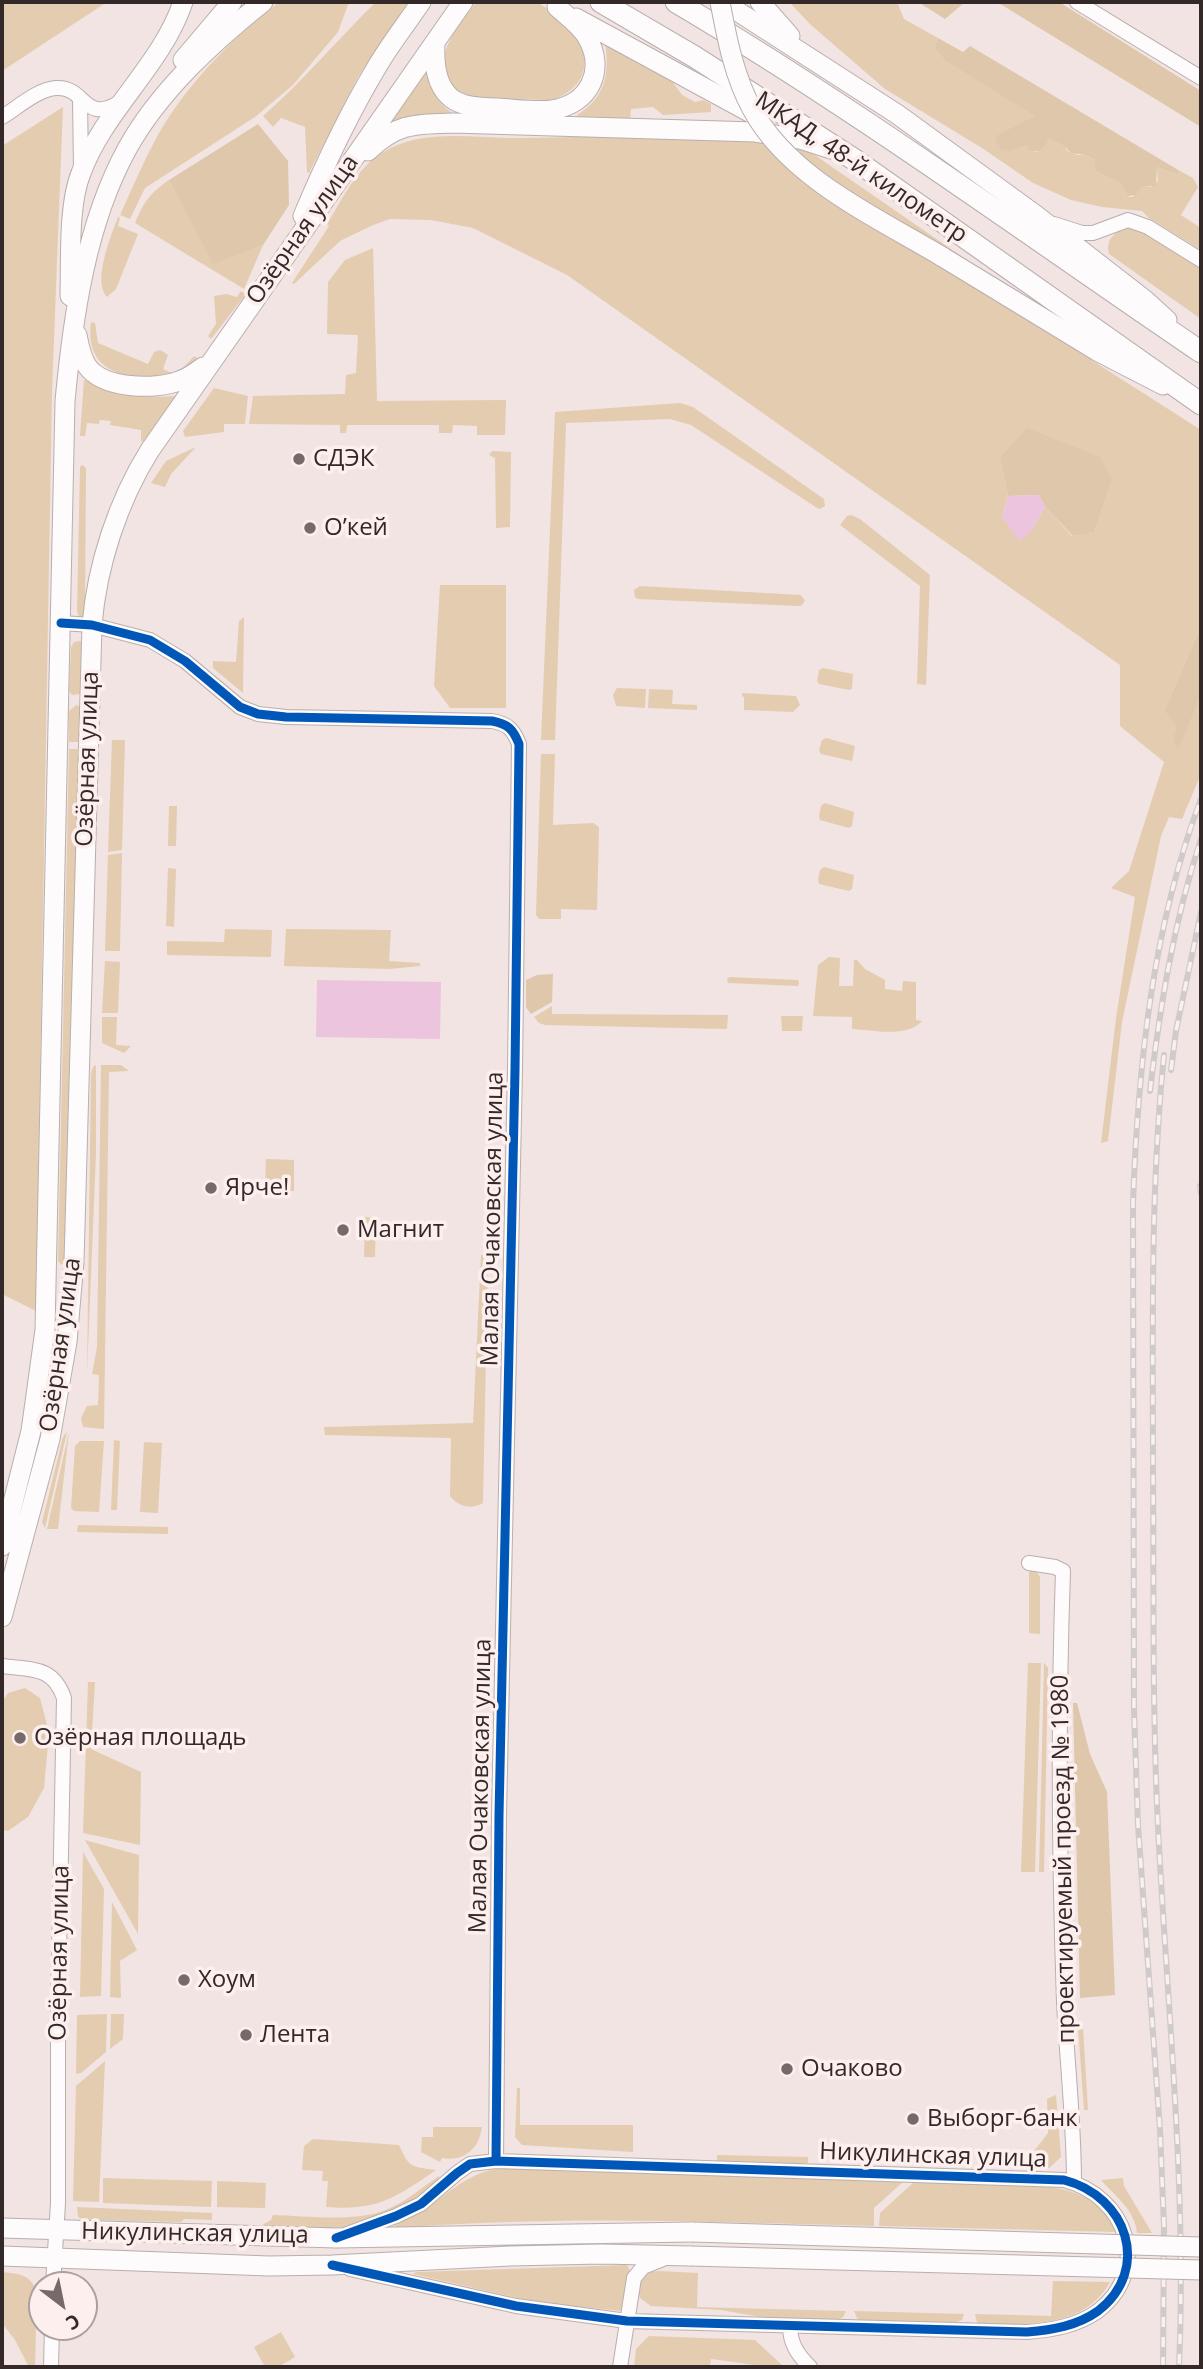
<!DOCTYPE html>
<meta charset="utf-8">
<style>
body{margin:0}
#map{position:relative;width:1203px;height:2369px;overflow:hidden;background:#f1e4e2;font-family:"Open Sans",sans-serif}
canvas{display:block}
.frame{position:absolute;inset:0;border:4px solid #322928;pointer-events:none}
.north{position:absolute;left:28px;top:2271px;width:70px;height:70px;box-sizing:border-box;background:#fdefed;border:2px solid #aca09e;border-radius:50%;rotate:148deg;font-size:19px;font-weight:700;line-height:28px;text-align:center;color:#322928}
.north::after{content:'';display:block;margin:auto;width:24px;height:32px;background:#756a69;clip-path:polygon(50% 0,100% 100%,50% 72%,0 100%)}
</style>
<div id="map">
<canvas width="1203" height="2369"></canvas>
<div class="frame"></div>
<div class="north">С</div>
</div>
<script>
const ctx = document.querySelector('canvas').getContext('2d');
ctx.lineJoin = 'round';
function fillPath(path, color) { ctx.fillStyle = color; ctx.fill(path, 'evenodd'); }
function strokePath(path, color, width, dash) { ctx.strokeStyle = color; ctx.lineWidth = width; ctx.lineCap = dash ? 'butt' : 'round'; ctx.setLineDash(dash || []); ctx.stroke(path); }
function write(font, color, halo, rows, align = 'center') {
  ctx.font = font + ' "Open Sans",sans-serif'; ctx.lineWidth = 7; ctx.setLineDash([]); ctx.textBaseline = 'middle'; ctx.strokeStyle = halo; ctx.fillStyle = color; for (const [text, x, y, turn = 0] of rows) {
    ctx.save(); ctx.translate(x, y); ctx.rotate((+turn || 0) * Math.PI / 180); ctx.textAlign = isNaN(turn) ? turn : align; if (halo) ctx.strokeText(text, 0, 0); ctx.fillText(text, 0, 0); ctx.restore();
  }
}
const green = new Path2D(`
 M2 2H107L2 71Z
 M279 2H349L338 32 293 85 255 117 145 188 130 219 120 215C134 185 147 152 165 123 195 76 235 36 279 2Z
 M376 2H408L358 77 309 173 307 172 305 127 281 118 273 127 263 116C303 81 338 39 376 2Z
 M476 2C490 2 523 0 536 2 540 3 545 8 550 10 588 33 603 81 553 100L466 98C458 95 455 89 450 83 430 57 461 23 476 2Z
 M789 2H897L904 19 938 38 934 48 945 61 1036 116 1010 151 1027 144 1030 151 1037 152 1049 139 1065 147 1067 151 1078 155H1086L1095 160V171L1120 183 1129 197H1133L1140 187H1152L1158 181 1157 167 1177 175 1180 171 1193 178 1198 187 1181 215 1201 228V250L1149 218 1142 211 1102 207 1071 200 1033 183 982 148 885 89 811 25Z
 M605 43 672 81 682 95 695 102 703 100 711 104V112L663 115 653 107 631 109 630 119 577 122V115C605 98 610 74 605 43Z
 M425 62C426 83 437 107 457 115L376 135Z
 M63 107 52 391 36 1311 2 1294V146Z
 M717 125 806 149 993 278 985 292 1201 430V626L1164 711 1178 728V749L1201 696V774L1182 819 1169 817 1161 836 1122 1022 1108 1141 1101 1143 1116 1018 1135 897 1111 888 1129 871 1164 762 1120 726V665L567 275 473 228 431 220 390 219 373 225 340 241 294 284 292 283 329 226 327 224C343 198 356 169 382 153 421 128 470 138 514 138 542 138 571 137 600 136 639 133 678 128 717 125ZM1000 458 1112 480 1094 533 1072 536 1045 507 1031 532 1002 517 1008 496Z
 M169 180 213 263 263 245 244 289 135 223C143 203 151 192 169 180Z
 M118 217 120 218 118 226 138 234 116 289 107 297C92 281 111 236 118 217Z
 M1129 226 1142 231 1201 268V319L1109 254C1105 238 1116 232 1129 226Z
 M373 248 377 401 506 400 505 435H477V426L453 425 452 433H439V425H347L346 433H340V425L249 424 253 396 345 394 346 375 356 373 358 335 327 334 328 282 345 260Z
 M241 291 246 294 211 339 208 336 216 324 214 296 226 294 237 297Z
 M91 322 95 323 98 343 148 364 154 352 160 350 168 355 163 369 172 373 183 368 194 356 197 358C182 375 164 379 142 377 107 375 86 360 91 322Z
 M84 380C114 393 143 399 176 396L177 398 147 442 141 441V430L110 425 111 421 100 420 99 424 87 423 85 436H80Z
 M214 388 248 396 245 424H224V432L185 437 183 431Z
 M680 403 693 407 824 499 825 506 820 509 817 508 691 425 670 419 566 423 555 740H541L555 412Z
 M196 447 171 474 165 487 151 483 166 461Z
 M492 451 511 452 510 527 496 528 495 458 489 455Z
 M82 465 86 468 85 616 80 620 77 611 80 467Z
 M851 515 860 519 930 575 926 685 917 684 920 586 840 525 847 516Z
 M440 585H506V708H450L434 686Z
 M640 586 801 595 805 601 801 606H798L638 599 635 597 634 590Z
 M244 617 243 693 213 668V661L236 662 239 621Z
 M80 641 82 642 81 694 72 695 69 691 71 647 74 642Z
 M823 668 853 674 852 689 849 690 819 684 817 681 819 670Z
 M617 688 646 689 645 708 616 706 613 695Z
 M649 689 673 690 672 704 697 705V710L648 708Z
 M742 693 796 696 800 705 793 712 744 710V697L742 696Z
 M76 705 82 707 83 742H69V711Z
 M826 738 855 746 852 761 821 754 819 750 822 740Z
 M112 740H125L122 850 108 852Z
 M69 749H83L66 1265 63 1266 58 1261Z
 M541 754H555L553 825 593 823 599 827 597 910 561 909V919H539L536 915Z
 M825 803 854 812 852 826 849 828 820 820 819 816 821 806Z
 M169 806H177L176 846H168Z
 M122 853 120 951H105L108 855Z
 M824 867 854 875 852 889 849 891 819 884 818 880 820 870Z
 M168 868 176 869 174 927 166 926Z
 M225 929 272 930 271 957 167 955V941L224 942Z
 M286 929 391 930 389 961 420 963V966L389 969 284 966Z
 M829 957 840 958 839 986H853L854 960H857L865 969 885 980V989L902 991 903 981 916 982V1020L922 1021C907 1038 873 1030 852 1029V1017L813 1016 818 965Z
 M105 961 120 962 118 1013H102Z
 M729 977 798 980 799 983 798 986 728 983 727 980Z
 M552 1006V1014L728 1015 727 1029 545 1025 539 1023 534 1017Z
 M781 1016H803L802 1031H782Z
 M102 1017H117L116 1045 131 1046 124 1053 102 1043Z
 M96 1065V1154L87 1374 91 1073 93 1067Z
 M101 1065H121L129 1071 109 1072 104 1429 83 1427 81 1418 87 1406 98 1405 99 1375 92 1374 97 1347Z
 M266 1159 294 1160V1191H265Z
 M365 1217 376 1218 375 1257H364Z
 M481 1255H488L483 1503C471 1510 459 1507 450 1496L451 1438 325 1435 324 1427 473 1423Z
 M67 1432 45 1528 42 1522 63 1437Z
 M69 1432 58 1529H47Z
 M114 1440 120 1441 117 1510H111Z
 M80 1441H104L99 1512 74 1511 71 1508 75 1446Z
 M144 1442 162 1443 158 1513 140 1512Z
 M78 1525 168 1527V1534L77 1532Z
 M1029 1569 1036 1571 1040 1577V1634L1029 1633Z
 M1028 1663H1041L1035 1872H1021Z
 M1044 1663 1048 1668 1044 1872H1039Z
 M88 1682H95L91 1749 141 1772 140 1845 83 1833Z
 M25 1688 40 1698 49 1733 44 1788 28 1817 8 1831 2 1830V1702L8 1693Z
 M85 1840 139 1855 138 1934Z
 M83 1852 104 1889 101 1996 80 1997Z
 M112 1902 137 1950 120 1961 121 1998 110 1997Z
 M107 2014 106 2052 81 2073 76 2074 77 2015Z
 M111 2014H124L123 2039 110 2049Z
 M1078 2027H1083L1088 2110H1084Z
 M105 2061 99 2202 73 2201 76 2086Z
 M517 2088H520V2125H633V2152L522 2145 515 2137Z
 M1056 2095 1061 2157 1049 2168 1028 2169V2159L1048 2133 1047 2099Z
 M433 2127H482C479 2149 464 2162 442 2158L440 2162 421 2152 422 2137H433Z
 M313 2139 399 2145C409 2168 412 2167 436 2170 395 2198 378 2211 326 2207L328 2181H322L323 2171 302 2170 304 2146Z
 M717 2155 808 2157V2163L786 2166 717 2163Z
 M496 2169H539L903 2182 874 2208V2226C715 2222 556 2215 398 2228L394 2226C401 2221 411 2218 419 2213 445 2197 465 2174 496 2169Z
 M439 2176V2187L368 2226 313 2229 257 2228 271 2220 273 2215C305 2216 352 2222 383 2211 403 2204 421 2188 439 2176Z
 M103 2178 212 2181 211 2207 103 2203Z
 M1123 2178 1124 2186 1152 2233H1137C1135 2210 1115 2196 1101 2180Z
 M217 2181 266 2183 265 2208 217 2207Z
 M914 2182C939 2183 964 2183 989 2184 1035 2185 1096 2181 1116 2232L879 2226 880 2213Z
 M77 2207 212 2213V2220L184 2219 181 2222 85 2220 78 2217Z
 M627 2265 631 2272 623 2311 539 2303 413 2274 416 2272Z
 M659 2271 698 2273 697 2307 846 2311 843 2317 838 2320 761 2317 721 2310 651 2306 640 2298 638 2292 640 2280 650 2272Z
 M2 2272C20 2274 29 2274 37 2291L35 2367H29L15 2340 2 2323Z
 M1053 2281 1110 2282C1085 2328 1026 2325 980 2324L977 2322 975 2314 1051 2316Z
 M854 2311 964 2314 962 2320 954 2323 861 2321 857 2318Z
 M281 2332 295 2357 278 2367H265L254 2347Z
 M649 2336 755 2340 784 2367C760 2367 736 2362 711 2359L710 2367H634L636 2349Z`);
const forest = new Path2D(`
 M918 2H965L945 19Z
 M997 2H1059L1201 91V127Z
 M938 38 963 52 970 46 1180 171 1177 175 1157 167 1156 186 1141 187 1136 195 1128 196 1120 183 1095 171V160L1086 155 1071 153 1065 147 1049 139C1044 147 1041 153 1030 151L1026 145 1010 151 1001 149 995 139 998 135 1035 116 945 61 934 48Z
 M258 124 288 161 289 205 263 245 213 264 169 180Z
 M1027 428 1100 457 1112 480 1094 533 1073 536 1045 507 1039 495 1008 496 1000 458Z
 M1201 626V696L1178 750 1173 740 1177 727 1164 711Z
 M553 974 552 1002 531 1014 526 1007V980L537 975Z
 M1073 1703H1077L1090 1754 1107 1792 1115 1995 1080 1998Z`);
const water = new Path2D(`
 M1039 495 1045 507 1031 532 1019 541 1002 517 1008 496Z
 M317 980 441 982 440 1039 316 1037Z`);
const minor = new Path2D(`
 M1077 2 1201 78
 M80 99 81 168
 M2 117C17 108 38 89 56 88 86 86 83 125 120 102
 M1054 224 1082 233H1093L1128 220 1148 227 1201 260
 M61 623 92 625 150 640 185 661 240 707 258 714 286 717 492 721C508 724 513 729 519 744L515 1070 499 1815 496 2161
 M1029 1563 1055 1567 1063 1571C1058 1714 1059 1858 1064 2002 1067 2062 1074 2122 1074 2182
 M2 1666C32 1670 53 1666 64 1698L58 2007V2203L53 2285
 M347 2234 396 2216 421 2204 457 2173 470 2164 496 2161 1064 2180C1127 2196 1152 2269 1098 2311 1077 2326 1052 2330 1027 2332L627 2321 516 2306 350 2269
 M790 2326C790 2344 798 2355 810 2367
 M51 2367 52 2327
 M620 2367 634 2278 643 2267 663 2259`);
const major = new Path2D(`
 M723 2 897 114 1037 216 1145 300 1167 320
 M760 2 790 36
 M576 18 762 119
 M435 43C434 62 435 85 451 98 464 108 482 107 498 108 515 109 535 112 552 110 590 104 606 70 587 37 580 25 567 16 557 7
 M183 60 232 2
 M368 151C397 123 415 124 453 123L755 132 800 139 831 149
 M303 216C325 164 349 113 378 65 391 43 407 23 421 2
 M941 256 1097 351 1163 385
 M70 296C71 261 68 205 81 173 104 110 162 65 183 2
 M77 335C79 345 81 357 87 366 103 389 155 390 179 381 188 378 195 373 203 367
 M2 1546 31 1431 45 1330 65 401C73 316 86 224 127 149 159 91 212 43 263 2
 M2 1617 50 1439 67 1342 74 1261 92 625C97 565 118 501 150 450L463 2
 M2 2228 336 2238 692 2232
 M2 2256 269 2266 332 2265 510 2256 601 2254 691 2256`);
const highway = new Path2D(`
 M601 2 695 57 855 160 1201 404
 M676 2C857 109 1027 234 1201 352`);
const rail = new Path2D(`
 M1164 1055C1150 1193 1153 1331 1153 1470 1154 1589 1152 1708 1158 1827 1167 2007 1187 2186 1179 2367
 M1171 1070 1176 1031 1201 912
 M1150 1091C1160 1006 1174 921 1201 839
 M1200 1186 1201 1193
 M1163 2367 1164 2226 1160 2130 1138 1825 1134 1709 1133 1203C1138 1067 1152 928 1201 799`);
const majorBridge = new Path2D(`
 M720 2C727 39 734 76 752 109 789 178 876 217 941 256
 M692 2232 1201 2247
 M691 2256 1201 2270`);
const cycleway = new Path2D(`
 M61 623 92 625 150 640 185 661 240 707 258 714 286 717 492 721C508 724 513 729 519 744L515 1070 499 1815 496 2161
 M332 2265 516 2306 627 2321 1027 2332C1052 2330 1077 2326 1098 2311 1152 2269 1127 2196 1064 2180L496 2161 470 2164 457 2173 421 2204 396 2216 336 2238`);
const markers = [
 [299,459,7,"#756a69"],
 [310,528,7,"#756a69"],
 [211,1188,7,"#756a69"],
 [343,1230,7,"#756a69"],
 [20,1738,7,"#756a69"],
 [184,1980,7,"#756a69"],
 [246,2035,7,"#756a69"],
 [787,2069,7,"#756a69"],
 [913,2119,7,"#756a69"]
];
const streetNames = [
 ["МКАД, 48-й километр",861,168,34],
 ["Озёрная улица",303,230,-55],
 ["Озёрная улица",88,759,-88],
 ["Малая Очаковская улица",493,1219,-89],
 ["Озёрная улица",61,1345,-82],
 ["Малая Очаковская улица",481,1786,-89],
 ["проектируемый проезд № 1980",1064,1859,-91],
 ["Озёрная улица",60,1953,-89],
 ["Никулинская улица",933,2156,2],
 ["Никулинская улица",195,2234,1]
];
const poiNames = [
 ["СДЭК",313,459],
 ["О’кей",324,528],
 ["Ярче!",225,1188],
 ["Магнит",357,1230],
 ["Озёрная площадь",34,1738],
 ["Хоум",198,1980],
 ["Лента",260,2035],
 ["Очаково",801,2069],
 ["Выборг-банк",927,2119]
];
fillPath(green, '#e4ccb1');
fillPath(forest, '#dec7ab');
fillPath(water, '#ecc4dd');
strokePath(minor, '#b9afad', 16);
strokePath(major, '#b9afad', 21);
strokePath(highway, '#b9afad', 23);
strokePath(minor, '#fdfbfb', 14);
strokePath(major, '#fdfbfb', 19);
strokePath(highway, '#fdfbfb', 21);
strokePath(rail, '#cfcbcb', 6);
strokePath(rail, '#fdefed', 3.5, [10]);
strokePath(majorBridge, '#b9afad', 21, []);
strokePath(majorBridge, '#fdfbfb', 19);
strokePath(cycleway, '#0057b8', 9);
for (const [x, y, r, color] of markers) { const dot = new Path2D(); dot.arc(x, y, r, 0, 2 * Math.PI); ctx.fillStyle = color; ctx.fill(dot); strokePath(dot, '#fdefed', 2.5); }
write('24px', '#322928', '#fdefed', streetNames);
write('24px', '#322928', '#fdefed', poiNames, 'left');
</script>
